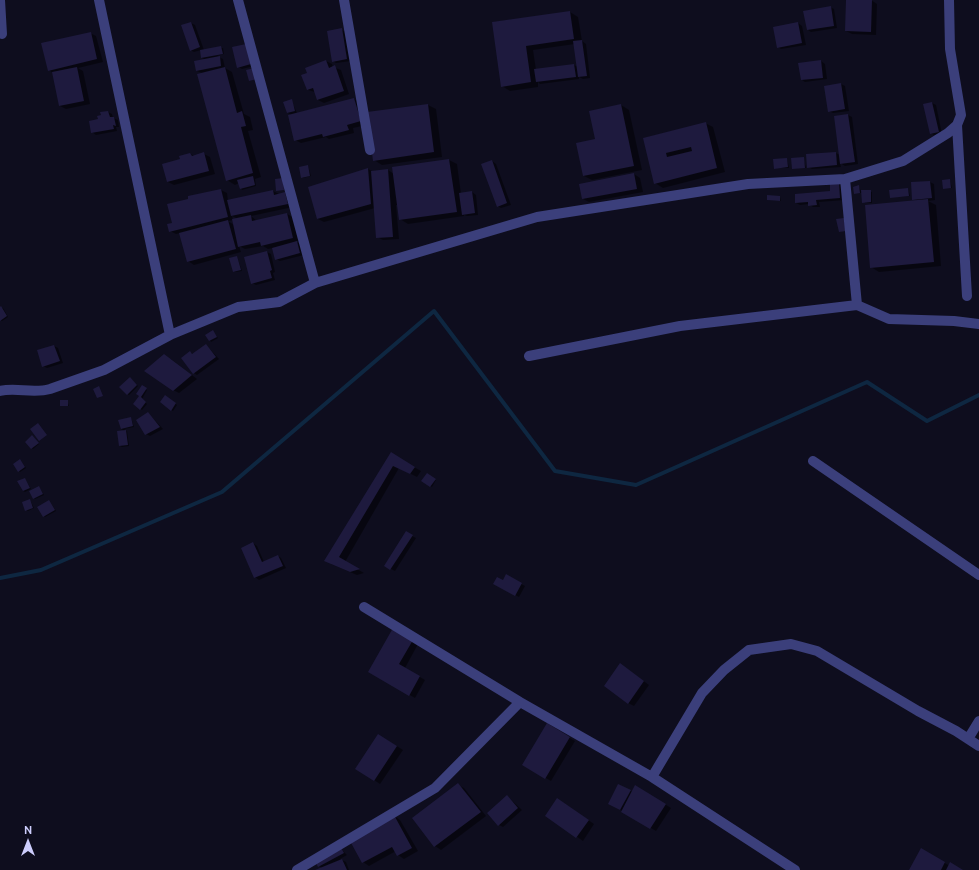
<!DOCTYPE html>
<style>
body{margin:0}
#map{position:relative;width:979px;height:870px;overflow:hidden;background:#0e0d1e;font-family:Ubuntu,sans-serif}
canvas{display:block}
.north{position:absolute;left:8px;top:822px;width:40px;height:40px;-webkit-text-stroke:3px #0e0d1e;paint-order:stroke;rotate:0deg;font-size:11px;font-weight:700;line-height:16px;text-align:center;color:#cdcdfc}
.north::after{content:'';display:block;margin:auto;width:14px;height:18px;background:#cdcdfc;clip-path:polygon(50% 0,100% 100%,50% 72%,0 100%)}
</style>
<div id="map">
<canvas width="979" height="870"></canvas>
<div class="north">N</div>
</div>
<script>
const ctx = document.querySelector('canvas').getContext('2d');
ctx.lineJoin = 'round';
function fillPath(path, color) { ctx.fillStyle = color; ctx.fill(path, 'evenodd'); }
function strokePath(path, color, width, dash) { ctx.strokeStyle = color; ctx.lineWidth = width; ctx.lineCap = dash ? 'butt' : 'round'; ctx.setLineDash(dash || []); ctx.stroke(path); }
const shadow = new Path2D(`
 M847 0H871L877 4 876 35 852 34 846 31Z
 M830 7 834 9 837 28 811 32 808 30Z
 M570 12 578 17 582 41 586 44 590 78 583 79 579 77V79L540 84 538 82V87L510 91 502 86 493 22ZM575 44 578 67 574 65 536 70 533 50Z
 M191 23 195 25 204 50 223 48 224 54 217 56 223 59 225 68 232 72 244 114 250 117 253 130 248 131 261 177 255 179 256 186 242 190 239 183 235 185 227 180 202 73 197 71 206 60 202 58 201 50 194 52 190 50Z
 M798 23 802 26 806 45 781 49 778 47 774 28Z
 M342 30 346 32 351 61 336 63 333 61 328 32Z
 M90 33 96 36 103 62 78 68 83 71 90 104 66 109 60 106 53 73 49 70Z
 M233 48 254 66 242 69 238 67Z
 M326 61 332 64 333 67 341 70 349 94 324 103 318 100 315 92 308 90V73Z
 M821 61 825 64 827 79 805 82 802 80Z
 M841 84 845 86 849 111 833 113 829 111 826 87Z
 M354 99 360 102 366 125 353 128 354 133 329 139 326 137 301 143 295 140 291 115 288 113 291 100 297 113Z
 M932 103 936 105 942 134 934 135 931 133Z
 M428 105 436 109 442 157 382 165 374 160Z
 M621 105 629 110 642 170 592 180 584 176 596 140Z
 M108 112 112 114 113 118 118 120 119 127H116L117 131 96 135 92 132 102 116Z
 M848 115 852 117 858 164 845 166 840 163 841 167 812 169 808 167 836 153 840 155Z
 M705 123 713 127 725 172 663 188 655 183 644 138Z
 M190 154 195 156 204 154 210 157 215 174 174 185 168 182 181 160Z
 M803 158 806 168H793Z
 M787 159 789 168H775L774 160Z
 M449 160 457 164 461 194 472 192 476 195 478 215 467 216 464 215V216L408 224 400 219 398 205H396L399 239 383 240 377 237 375 208 324 222 318 219 310 188 368 169 372 171 388 170 394 174Z
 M492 161 496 164 511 205 501 208 497 206Z
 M308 166 311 176 303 178 302 177Z
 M634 174 640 178 643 192 589 202 583 199Z
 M950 180 952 188H944Z
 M930 182 934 184 935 200 928 201 936 205 941 266 879 272 871 267 917 201 913 199 912 183Z
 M839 183 843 185 844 200 819 202 820 207H813L809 204 800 205 796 203 832 192Z
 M859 187 861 191 872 192V203H865L863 193H855Z
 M908 189 910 196 891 197 890 191Z
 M221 190 227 193 228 201 273 191 279 194 285 193 291 197 293 207 251 216 257 221 287 214 293 217 298 241H295L301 244 304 255 280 261 276 259 273 248 268 249 263 246 245 249 239 246 241 252 194 265 188 261 180 233 176 234 170 231 174 224ZM232 216 238 219 233 220ZM233 220 234 225 228 221Z
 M780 197 781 201 768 200Z
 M267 252 271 254 275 272 273 273 275 280 256 285 252 283Z
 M237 257 242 271 235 272 233 271Z
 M0 308H3L8 317 2 321 0 320Z
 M213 332 218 338 211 342 207 335Z
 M206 345 219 359 197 375 194 373 190 353 193 354Z
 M54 346 58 348 63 363 47 368 43 366 38 351Z
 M171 359 197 379 179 393 173 390Z
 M131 379 138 386 129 395 127 394Z
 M142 387 147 390 142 399 147 404 142 410 135 404 141 395Z
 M165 396 177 405 173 411 171 410Z
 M67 401 69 406H61Z
 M148 413 163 429 150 436 146 434Z
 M131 418 134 427 124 429 127 431 129 446 122 447 120 446 125 431 121 429Z
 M34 438 39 444 33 449 26 442Z
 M391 454 421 471 417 477 399 468 345 562 364 573 357 575 331 564Z
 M21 461 26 468 20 472 19 471Z
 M427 474 436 480 432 487 423 481Z
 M25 479 31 489 25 492 23 491Z
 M39 487 44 495 35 499 34 498Z
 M30 500 34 508 28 511 26 510Z
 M49 501 56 511 45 517 44 516Z
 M406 533 416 538 395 571 385 566Z
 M253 543 257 546 264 562 278 556 281 558 286 568 259 580 255 577Z
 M506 576 525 586 519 597 494 584 503 581Z
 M394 630 418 644 405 668 425 680 415 698 369 672Z
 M626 668 649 685 634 706 628 703Z
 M547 725 575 741 551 781 523 765Z
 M384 738 403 750 380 784 356 768Z
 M458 785 464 788 486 816 441 850 435 846 414 819Z
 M619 785 633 792 636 786 671 808 656 831 609 803Z
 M507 796 522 810 503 827 499 825Z
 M564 803 594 824 583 841 546 815Z
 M394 816 400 820 418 851 404 859 398 855 396 851 369 866 363 862 351 841Z
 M340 848 347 855 340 859 346 862 349 870H319L322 868 319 866Z
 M922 850 950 866 962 870H910Z`);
const stream = new Path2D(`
 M0 578 41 570 222 492 434 311 555 471 636 485 867 382 927 421 979 395`);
const building = new Path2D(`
 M846 0H872L871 32 845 31Z
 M831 6 834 26 807 30 803 11Z
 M570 11 574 39 526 46 531 82 501 87 492 22Z
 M191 22 200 47 190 51 181 25Z
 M798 22 802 43 777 48 773 27Z
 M342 28 347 59 332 62 327 31Z
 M91 32 97 59 48 71 41 43Z
 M582 40 587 76 578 77 573 41Z
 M246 44 251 64 237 68 232 47Z
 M221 46 223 54 201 58 200 50Z
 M220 56 221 66 196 71 194 61Z
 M326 60 329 68 335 65 344 91 317 100 313 88 307 90 301 75 307 73 305 68Z
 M821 60 823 78 801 80 798 63Z
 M574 64 576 77 536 82 534 69Z
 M77 67 84 101 59 106 52 72Z
 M225 67 237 113 242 111 246 126 241 127 253 173 226 181 197 74Z
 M254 68 257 79 249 81 246 70Z
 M841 83 845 109 828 112 824 86Z
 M354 98 361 121 347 125 349 130 323 137 322 134 294 141 288 115Z
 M292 99 295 111 287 113 283 102Z
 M932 102 939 132 930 134 923 104Z
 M428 104 434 152 373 161 367 112Z
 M621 104 634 166 583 176 576 143 595 139 589 111Z
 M108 111 110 117H114L116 126 113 125 114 129 91 133 89 121 98 119 97 116 101 115 100 112Z
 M848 114 855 162 840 164 834 116Z
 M706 122 717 168 654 184 643 138ZM691 147 692 151 667 157 666 153Z
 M204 152 209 171 167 182 162 164 180 159 179 156 190 153 192 156Z
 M836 152 837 165 807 168 806 154Z
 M804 157 805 168 792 169 791 158Z
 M787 158 788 167 774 169 773 159Z
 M449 159 457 212 399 220 392 167Z
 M492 160 507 203 497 207 481 164Z
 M308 165 310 176 301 178 299 167Z
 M368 168 371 204 317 219 308 187Z
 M388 169 393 237 376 238 371 171Z
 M634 173 637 189 582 199 579 184Z
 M253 176 255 185 240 189 237 180Z
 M283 178 284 190 276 191 275 179Z
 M950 179 951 188 943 189 942 180Z
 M930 181 932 198 912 200 911 182Z
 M839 182 840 198 816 200 817 205 808 206V202L795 203V194L830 191V183Z
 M859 185 860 193 854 194 853 187Z
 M908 188 909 196 890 198 889 190Z
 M221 189 228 217 169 232 167 224 172 223 167 204 188 199V196Z
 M273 190 274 195 285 192 288 204 231 216 227 200Z
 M861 190H871V202L862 203Z
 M472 191 475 213 462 215 459 193Z
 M767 195 780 196V201L767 200Z
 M928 199 934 262 870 268 865 205Z
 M287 213 293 238 261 246 260 242 238 247 232 219 251 215 252 221Z
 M844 218 846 231 839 232 836 219Z
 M228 220 236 249 187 262 179 233Z
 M297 241 300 253 275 260 272 248Z
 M267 251 272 270 270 271 272 278 251 284 244 257Z
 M237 256 241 270 233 272 229 258Z
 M1 306 7 316 0 321V307Z
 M213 330 217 337 209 341 205 335Z
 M206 344 216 357 193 374 181 358 190 351 192 354Z
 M54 345 60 361 42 367 37 350Z
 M164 354 192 375 173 391 144 371Z
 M130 377 137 385 127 395 119 387Z
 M142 385 147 388 141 397 146 402 140 410 133 404 139 396 136 394Z
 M99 386 103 396 97 398 93 389Z
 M165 395 176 403 171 411 160 402Z
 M60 400H68V406H60Z
 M148 412 160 427 145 435 136 420Z
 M131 417 133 426 121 429 118 420Z
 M38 423 47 435 39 441 30 429Z
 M126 430 128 445 119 446 117 431Z
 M32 435 39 443 31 449 25 442Z
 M391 452 415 467 410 474 393 466 339 557 360 569 350 572 324 561Z
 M20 459 25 467 18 472 13 464Z
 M427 473 436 479 430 487 421 481Z
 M25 478 30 488 23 491 17 481Z
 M39 486 43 494 33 499 29 491Z
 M30 499 33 508 25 511 22 502Z
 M49 500 55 510 43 517 37 507Z
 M406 531 413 535 390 570 384 566Z
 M253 542 262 562 278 555 283 566 254 578 241 548Z
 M506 574 522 583 515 596 493 584 497 577 503 580Z
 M393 628 413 640 399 664 420 676 409 696 368 672Z
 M620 663 644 681 628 704 604 686Z
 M547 723 570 737 545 779 522 765Z
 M378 734 397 746 374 781 355 769Z
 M458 783 481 812 434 847 412 818Z
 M618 784 631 790 620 810 608 804Z
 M635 785 666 804 650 829 621 812Z
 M507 795 518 808 498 826 487 813Z
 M557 798 589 820 576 838 545 816Z
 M394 815 412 848 397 856 392 847 362 863 350 841Z
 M340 846 344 853 318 867 315 861Z
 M921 848 945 862 941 870H909Z
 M342 859 347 870H315Z
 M950 862 963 870H946Z`);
const minor = new Path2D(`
 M0 0 2 34
 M99 0 170 335
 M238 0 315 283
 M344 0 370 150
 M957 125 967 296
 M845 179 857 305
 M529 356 680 326 857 305 889 319 954 321 979 324
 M0 391C16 387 33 394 50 389L104 370 170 335 238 307 279 302 315 283 537 217 748 184 845 179 903 161 948 133 957 125 961 115 950 49 949 0
 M813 461 979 575
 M364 607 520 702 652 777 795 870
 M968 739 979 721
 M652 777 702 693 724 670 749 650 791 644 817 651 918 711 956 731 979 746
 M297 870 435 788 520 702`);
fillPath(shadow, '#0007');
strokePath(stream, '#0e2741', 4);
fillPath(building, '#1e1a3e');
strokePath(minor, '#3b3f7b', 10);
</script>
